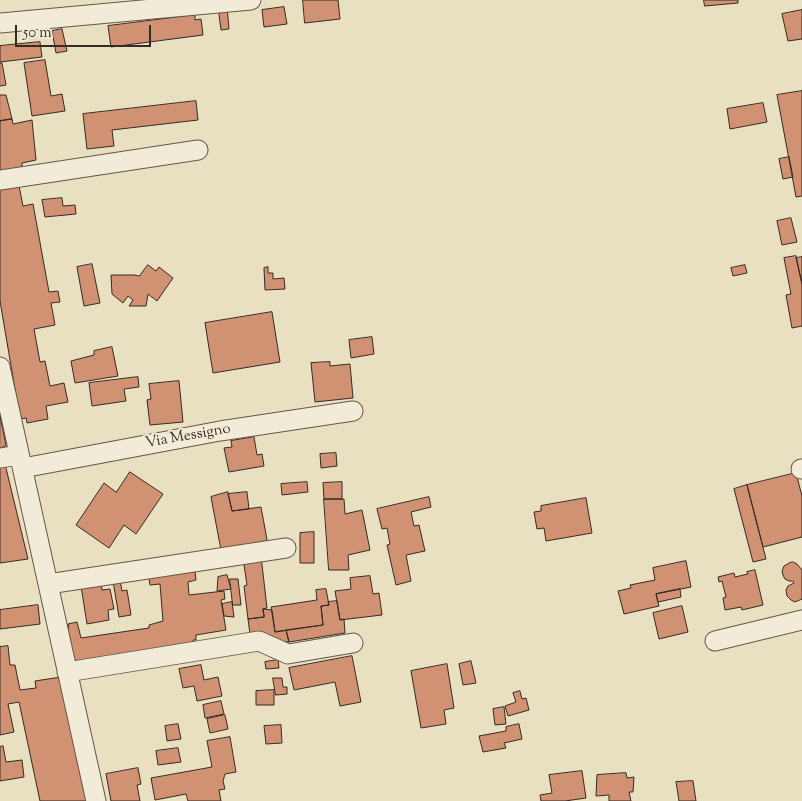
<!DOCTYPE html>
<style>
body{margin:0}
#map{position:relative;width:802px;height:801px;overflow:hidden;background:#e9e0c1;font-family:"Sorts Mill Goudy",serif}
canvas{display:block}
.scale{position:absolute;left:15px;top:25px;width:136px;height:22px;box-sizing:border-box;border:2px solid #372923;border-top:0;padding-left:6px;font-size:15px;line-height:18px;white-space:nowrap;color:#372923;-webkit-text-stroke:4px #f1ebd7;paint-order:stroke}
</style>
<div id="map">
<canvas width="802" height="801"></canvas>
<div class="scale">50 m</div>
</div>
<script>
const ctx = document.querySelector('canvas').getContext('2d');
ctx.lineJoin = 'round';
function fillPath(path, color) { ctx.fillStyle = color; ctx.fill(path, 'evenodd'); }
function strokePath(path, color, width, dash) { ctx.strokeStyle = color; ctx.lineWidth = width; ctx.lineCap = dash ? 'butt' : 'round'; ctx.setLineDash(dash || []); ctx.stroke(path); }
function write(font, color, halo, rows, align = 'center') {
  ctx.font = font + ' "Sorts Mill Goudy",serif'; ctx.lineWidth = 4; ctx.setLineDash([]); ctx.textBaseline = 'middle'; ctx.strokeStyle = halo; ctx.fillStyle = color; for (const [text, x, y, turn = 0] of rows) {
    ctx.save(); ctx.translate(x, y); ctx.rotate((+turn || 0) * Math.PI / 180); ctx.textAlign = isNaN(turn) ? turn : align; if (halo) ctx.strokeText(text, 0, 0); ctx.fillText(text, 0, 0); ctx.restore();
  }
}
const building = new Path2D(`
 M303 0H338L340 19 305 23Z
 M704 0H738V3L705 6Z
 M227 6 229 29 221 30 218 7Z
 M284 7 287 24 264 27 262 10Z
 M802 10V39L788 41 782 14Z
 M195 15V20L201 19 203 35 111 47 108 26Z
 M62 29 67 51 56 53 52 31Z
 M40 42 42 57 0 62V46Z
 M45 60 51 96 62 94 65 111 32 116 24 63Z
 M0 63H2L6 85 0 86Z
 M802 91V196L796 197 777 95Z
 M0 95H6L12 119 0 121Z
 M196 101 198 120 112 130 114 146 87 149 83 114Z
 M763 103 767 122 730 129 727 109Z
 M12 119 13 124 32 120 36 160 22 163V169L0 171V121Z
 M789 157 793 177 783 179 779 159Z
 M19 186 23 206 33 204 49 292 58 291 60 302 51 303 55 325 34 329 40 362 45 361 50 386 64 383 68 402 46 406 48 419 27 423 26 418 20 419 0 301V189Z
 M62 198 63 206 75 205 76 214 45 217 42 200Z
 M791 218 797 242 782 245 777 221Z
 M796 256 802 284V326L792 328 786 295 791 294 784 258Z
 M802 257V284L796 258Z
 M92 264 100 303 84 306 77 267Z
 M148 265 156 271 159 267 173 278 157 301 148 294 146 306H129L133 300 128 296 123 303 112 294 111 275H134L139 276Z
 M745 265 747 273 733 276 731 268Z
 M268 267V273H273V279L284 278 285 289 265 290 264 268Z
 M272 312 280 362 213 373 205 323Z
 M372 337 374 354 351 358 349 340Z
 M112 347 118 376 75 383 71 361 94 355V351Z
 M330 362V366L350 364 353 398 315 402 311 363Z
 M138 377 139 387 124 389 126 401 92 406 89 383Z
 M179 381 183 422 150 425 147 400 151 399 149 384Z
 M0 415 6 446 0 448Z
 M254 437 257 455 262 454 264 466 229 472 224 448 232 447 231 441Z
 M336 453 337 466 321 468 320 454Z
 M5 464 28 559 0 563V465Z
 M130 472 163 494 136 534 124 525 109 548 76 525 104 483 116 492Z
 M796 473 802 496V537L763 547 747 485Z
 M307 482 308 492 282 495 281 484Z
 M342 482V499H324L323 483Z
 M747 485 766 559 753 562 734 489Z
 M228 492 232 511 261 507 268 545 221 550 211 497Z
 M247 492 249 509 232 511 228 494Z
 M429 497 431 507 411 512 414 526 419 525 425 551 406 555 411 581 396 585 387 545 390 544 387 528 382 529 377 509Z
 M586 498 592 533 546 541 544 528 537 529 534 512 541 511V506Z
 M324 499H344L345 514 362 510 370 550 348 555 349 570H329Z
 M314 532V563H300V533Z
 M261 556 267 608 263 609 264 617 248 619 244 586 247 585 243 558Z
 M686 561 691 587 656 594 659 606 624 614 618 591 631 588 630 585 655 580 653 568Z
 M793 562 797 564 802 570V599L795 602 791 600 787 596 786 590 788 586 794 583 793 581H789L785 579 783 575 782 571 784 566 789 563Z
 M194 563 196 580 188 582 189 595 224 591 225 599 221 600 226 630 196 635V640H193L194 645 75 665 64 629 69 628 68 624 77 622 81 638 149 628V625L163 621 160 584 150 585 148 571Z
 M755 570 763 605 742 610 741 607 725 610 723 598 726 597 722 581 719 582 718 577 734 573 735 577 748 574 747 572Z
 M227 575 231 589 217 591 218 577Z
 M370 576 373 594 379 593 382 615 340 620 335 591 351 589 350 578Z
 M230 579H238L241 605H233Z
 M120 580 122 591 127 590 131 615 119 617 113 581Z
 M101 582 102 590 110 589 114 609 108 610 109 620 87 624 81 586Z
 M326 589 329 605 321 606 323 625 275 632 271 607 317 600 316 590Z
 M680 589 681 597 658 602 656 594Z
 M337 601 340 620 344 619 345 633 289 642 286 630 323 625 321 606 329 605 328 602Z
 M232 602 234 617 224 616 222 604Z
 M38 605 40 624 0 629V610Z
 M682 606 688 632 659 639 653 613Z
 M263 609 272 610 275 632 286 630 289 642 275 641 250 634 248 619 264 617Z
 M8 646 10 665H15L20 690 36 688 35 681 61 677 91 801H40L19 702 8 704 14 732 0 735V647Z
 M352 656 361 702 340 706 335 682 294 690 289 668Z
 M278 660 279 668 266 669 265 662Z
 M471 661 476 683 463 685 459 664Z
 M447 664 454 708 444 710 446 724 421 728 411 671Z
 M201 665 204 680 218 677 222 696 197 701 194 686 183 688 179 669Z
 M273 678H282L283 687H287V694L276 695Z
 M274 690V705H256V691Z
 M520 691 522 699 526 698 529 710 508 716 505 706 516 702 513 693Z
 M221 701 224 714 205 718 203 705Z
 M504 707 506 724 495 725 493 709Z
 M225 715 228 729 210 733 207 719Z
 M178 724 181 739 167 741 165 726Z
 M519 724 522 739 504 743 506 748 483 752 479 736 506 731V727Z
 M281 725 282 743 266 744 264 726Z
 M230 737 236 772 225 774 223 781 225 789 219 790 221 801H188L186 794 155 800 151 778 212 767 207 741Z
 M3 746 6 762 22 760 24 777 0 781V747Z
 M178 748 181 762 158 765 156 751Z
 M138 768 141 784 137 785 140 801H111L106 774Z
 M582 771 586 798 565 801H541L540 795 552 793 549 775Z
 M626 773 627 778 634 777 633 792H629L631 801H609V795L596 796 597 775Z
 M693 781 696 801H679L676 782Z`);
const minor = new Path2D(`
 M0 23 251 0
 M0 180 198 150
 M0 367 96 801
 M0 458 19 455
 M23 468 220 431 353 411
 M801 469H802
 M48 584 286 548
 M715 641 802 620
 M67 672 259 641 288 654 353 643`);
const streetNames = [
 ["Via Messigno",188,437,-10]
];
fillPath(building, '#d19173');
strokePath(building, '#372923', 1);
strokePath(minor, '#64574a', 21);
strokePath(minor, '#f1ebd7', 19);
write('15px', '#372923', '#f1ebd7', streetNames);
</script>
